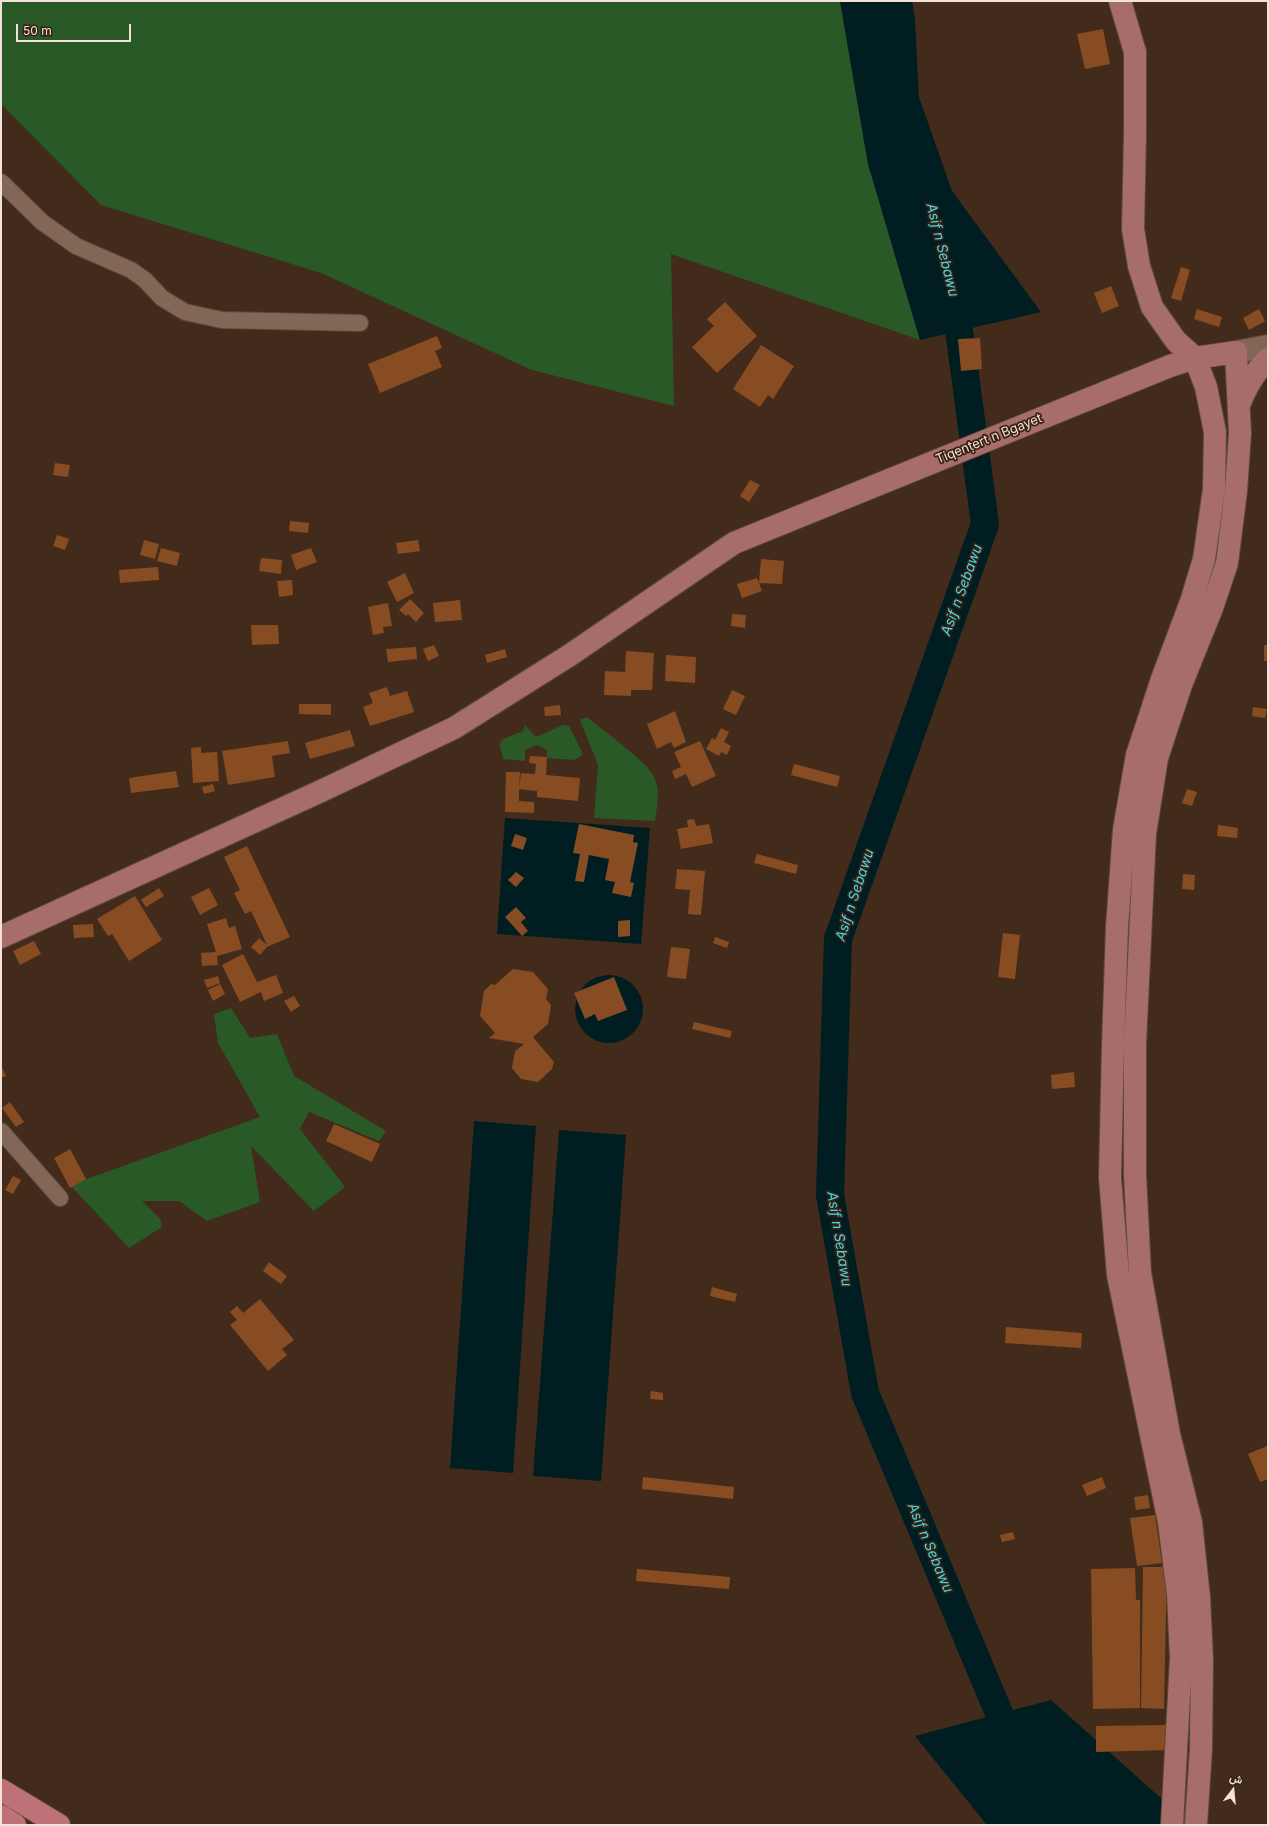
<!DOCTYPE html>
<meta charset="utf-8">
<style>
body{margin:0}
#map{position:relative;width:1269px;height:1826px;overflow:hidden;background:#432b1c;font-family:Inter,Vazirmatn,sans-serif}
canvas{display:block}
.frame{position:absolute;inset:0;border:2px solid #f2e2d9;pointer-events:none}
.north{position:absolute;left:1213px;top:1770px;width:40px;height:40px;-webkit-text-stroke:3px #382112;paint-order:stroke;rotate:16deg;font-size:11px;font-weight:700;line-height:16px;text-align:center;color:#f2e2d9}
.north::after{content:'';display:block;margin:auto;width:14px;height:18px;background:#f2e2d9;clip-path:polygon(50% 0,100% 100%,50% 72%,0 100%)}
.scale{position:absolute;left:16px;top:24px;width:115px;height:18px;box-sizing:border-box;border:2px solid #f2e2d9;border-top:0;padding-left:5px;font-size:12px;line-height:14px;white-space:nowrap;color:#f2e2d9;-webkit-text-stroke:3px #382112;paint-order:stroke}
</style>
<div id="map">
<canvas width="1269" height="1826"></canvas>
<div class="frame"></div>
<div class="north">ش</div>
<div class="scale">50 m</div>
</div>
<script>
const ctx = document.querySelector('canvas').getContext('2d');
ctx.lineJoin = 'round';
function fillPath(path, color) { ctx.fillStyle = color; ctx.fill(path, 'evenodd'); }
function strokePath(path, color, width, dash) { ctx.strokeStyle = color; ctx.lineWidth = width; ctx.lineCap = dash ? 'butt' : 'round'; ctx.setLineDash(dash || []); ctx.stroke(path); }
function write(font, color, halo, rows, align = 'center') {
  ctx.font = font + ' Inter,sans-serif'; ctx.lineWidth = 3.5; ctx.setLineDash([]); ctx.textBaseline = 'middle'; ctx.strokeStyle = halo; ctx.fillStyle = color; for (const [text, x, y, turn = 0] of rows) {
    ctx.save(); ctx.translate(x, y); ctx.rotate((+turn || 0) * Math.PI / 180); ctx.textAlign = isNaN(turn) ? turn : align; if (halo) ctx.strokeText(text, 0, 0); ctx.fillText(text, 0, 0); ctx.restore();
  }
}
const green = new Path2D(`
 M1 1H840L868 164 920 340 671 254 674 406 532 370 321 273 101 205 1 104Z
 M587 717C602 730 645 760 653 775 661 789 657 806 655 821L594 818 598 765 580 720Z
 M525 725 536 737 563 725 569 726 583 754 575 760 547 758V750L537 745 525 750V761L503 759 500 746 501 740 523 731Z
 M231 1008 250 1038 277 1034 294 1076 386 1131 379 1141 309 1112 300 1129 345 1187 314 1211 251 1146 260 1202 207 1221 179 1201H142L160 1219 162 1227 129 1248 70 1185 260 1117 218 1043 214 1014Z`);
const water = new Path2D(`
 M840 1H912L915 20 919 97 952 191 1041 312 920 340 868 164Z
 M505 818 650 828 641 944 497 934Z
 M575 1009a34 34 0 1 1 68 0a34 34 0 1 1-68 0Z
 M474 1121 536 1126 513 1473 450 1468Z
 M559 1130 626 1135 601 1481 533 1476Z
 M1051 1700 1191 1825H987L915 1736Z`);
const river = new Path2D(`
 M954 293 985 524 838 939 830 1195 865 1393 1014 1749`);
const building = new Path2D(`
 M1103 29 1110 64 1085 69 1077 34Z
 M1181 267 1190 270 1181 301 1171 298Z
 M1111 286 1119 306 1102 313 1094 293Z
 M725 302 757 336 717 373 692 347 714 326 707 319Z
 M1197 309 1222 317 1219 327 1194 319Z
 M1259 309 1265 321 1249 330 1243 318Z
 M437 336 442 348 435 351 442 367 380 393 368 364Z
 M980 338 982 369 961 371 958 339Z
 M761 345 794 366 773 399 768 395 760 407 733 389Z
 M55 463 70 465 68 477 53 475Z
 M750 480 760 485 749 502 740 496Z
 M290 521 309 523 308 533 289 531Z
 M57 535 69 539 65 550 53 546Z
 M144 540 159 544 155 559 140 555Z
 M418 540 420 551 398 554 396 543Z
 M161 548 180 553 177 566 157 561Z
 M311 548 317 562 296 570 291 555Z
 M261 558 282 560 281 574 259 571Z
 M761 559 784 561 782 584 759 583Z
 M158 567 159 580 120 583 119 570Z
 M405 573 414 593 397 602 387 582Z
 M757 578 762 591 742 598 737 584Z
 M292 580 293 595 279 597 277 581Z
 M410 599 424 613 416 622 408 614 406 616 399 610Z
 M460 600 462 620 435 622 433 603Z
 M388 603 392 626 383 627 384 633 373 635 368 607Z
 M732 614 746 615 745 628 731 626Z
 M251 625H278L279 644 252 645Z
 M434 645 439 656 428 661 423 649Z
 M1264 645H1268V661H1264Z
 M416 647 417 659 388 662 386 649Z
 M505 649 507 657 487 663 485 655Z
 M626 651 654 653 652 690H631V696L604 695 605 671 625 672Z
 M666 655 696 657 695 683 665 681Z
 M387 687 390 696 407 691 414 712 370 726 363 707 373 703 369 693Z
 M732 690 745 696 736 715 723 709Z
 M299 704H331V715L299 714Z
 M560 705 561 715 545 716 544 707Z
 M1253 707 1267 709 1265 718 1252 716Z
 M675 711 686 742 674 748 671 742 657 749 647 724Z
 M721 728 729 732 724 742 731 746 727 755 721 752 719 756 706 749 712 738 715 740Z
 M350 730 355 746 310 759 305 743Z
 M288 741 290 753 272 756 275 777 228 785 222 751Z
 M700 741 716 776 692 787 686 774 675 779 672 771 681 767 674 752Z
 M201 747V753L217 752 219 781 193 783 191 748Z
 M530 756 547 757 546 775 580 778 578 801 537 797V791L519 789V801L534 802V813L505 812 506 772H520L519 788 521 773 535 774 536 764 529 763Z
 M794 764 840 776 837 787 791 775Z
 M176 771 179 787 131 793 129 778Z
 M213 784 215 791 204 794 202 787Z
 M1187 789 1197 792 1192 806 1182 803Z
 M694 819 696 826 709 824 713 843 681 849 677 829 688 827 687 820Z
 M579 824 634 835 633 842 638 843 630 882 634 883 631 897 612 893 615 882 605 880 609 859 589 855 584 882 575 881 580 854 573 853Z
 M1218 825 1238 828 1237 838 1217 836Z
 M515 834 527 838 523 850 511 846Z
 M247 846 290 937 267 947 260 955 251 947 259 938 267 945 251 911 245 914 234 893 240 890 224 857Z
 M757 854 798 865 796 874 754 863Z
 M677 869 705 871 701 915 688 914 690 890 675 889Z
 M516 872 524 878 516 887 508 880Z
 M1183 874 1195 875 1194 890 1182 889Z
 M159 888 164 896 146 907 141 900Z
 M209 888 218 905 200 915 191 897Z
 M135 896 162 940 129 961 112 934 108 936 97 919Z
 M516 907 526 918 521 922 528 931 522 936 505 917Z
 M226 918 229 928 235 926 242 949 217 956 218 965 202 966 201 953 216 952 207 924Z
 M630 920V936L618 937V921Z
 M93 924 94 937 74 938 73 925Z
 M1003 933 1020 935 1015 979 998 977Z
 M715 937 729 942 727 948 713 943Z
 M34 941 41 954 20 965 13 951Z
 M671 947 690 949 686 979 667 977Z
 M243 954 257 982 276 975 283 993 264 1001 261 992 240 1002 222 965Z
 M513 969 533 972 548 989 546 999 551 1005 548 1024 533 1037 554 1062 552 1069 538 1082 521 1079 512 1068 515 1051 524 1044 489 1038 495 1033 480 1016 484 991 491 984 495 985Z
 M218 976 220 983 207 988 204 980Z
 M614 977 627 1010 598 1021 595 1014 585 1019 574 993Z
 M220 984 225 994 213 1001 208 990Z
 M294 996 300 1006 291 1012 284 1001Z
 M694 1022 732 1031 730 1038 692 1029Z
 M1 1065 6 1076 1 1078Z
 M1074 1072 1075 1087 1052 1089 1051 1075Z
 M10 1102 24 1122 16 1127 2 1108Z
 M334 1124 380 1144 372 1162 326 1141Z
 M70 1149 86 1179 70 1188 54 1158Z
 M13 1176 21 1180 13 1194 5 1190Z
 M269 1262 287 1276 281 1284 263 1271Z
 M712 1287 737 1294 735 1302 710 1296Z
 M260 1299 294 1340 282 1349 287 1355 268 1371 230 1325 237 1320 230 1312 237 1306 243 1313Z
 M1006 1327 1082 1333 1081 1348 1005 1343Z
 M651 1391 663 1393V1400L650 1399Z
 M1267 1446 1268 1479 1260 1482 1248 1454Z
 M643 1477 734 1487 733 1499 642 1489Z
 M1102 1477 1106 1488 1087 1496 1082 1485Z
 M1148 1495 1150 1508 1136 1510 1134 1497Z
 M1155 1515 1162 1563 1137 1566 1130 1518Z
 M1013 1532 1015 1539 1002 1542 1000 1535Z
 M1143 1567H1167L1164 1709 1141 1708Z
 M1135 1568 1136 1600H1140V1708L1093 1709 1091 1569Z
 M637 1569 730 1577 729 1589 636 1581Z
 M1166 1725V1750L1096 1752V1726Z`);
const street = new Path2D(`
 M1 182 42 222 76 246 131 270 145 280 162 298 185 312 222 320 360 323
 M1 1131 60 1198`);
const secondary = new Path2D(`
 M1236 352 1268 346`);
const primary = new Path2D(`
 M1120 1 1135 52V134L1133 229 1139 266 1152 307 1176 341 1195 358 1206 387 1215 432 1214 489 1204 559 1192 599 1162 679 1137 755 1124 830 1117 927 1113 1045 1110 1178 1118 1275 1169 1522 1178 1594 1181 1658 1172 1825
 M1239 405C1246 387 1254 372 1268 359
 M1 937 319 792 454 728 570 655 734 543 1170 366 1195 358 1236 352 1240 433 1236 491 1227 563 1212 608 1181 685 1157 758 1145 834 1135 1044V1175L1140 1273 1169 1434 1191 1522 1199 1597 1202 1660 1201 1749 1196 1825`);
const highway = new Path2D(`
 M1 1790 59 1825
 M1 1816 15 1825`);
const streetNames = [
 ["Tiqenṭert n Bgayet",989,439,-22]
];
const waterNames = [
 ["Asif n Sebawu",942,250,76],
 ["Asif n Sebawu",962,590,-70],
 ["Asif n Sebawu",855,895,-72],
 ["Asif n Sebawu",839,1239,81],
 ["Asif n Sebawu",930,1548,67]
];
fillPath(green, '#295926');
fillPath(water, '#001d21');
strokePath(river, '#001d21', 28);
fillPath(building, '#874c22');
strokePath(street, '#5d493c', 18);
strokePath(secondary, '#5d493c', 24);
strokePath(primary, '#5d493c', 24);
strokePath(highway, '#5d493c', 24);
strokePath(street, '#826756', 16);
strokePath(secondary, '#826756', 22);
strokePath(primary, '#a66d69', 22);
strokePath(highway, '#be7176', 22);
write('13px', '#f2e2d9', '#382112', streetNames);
write('italic 14px', '#3fdbed', '#382112', waterNames);
</script>
